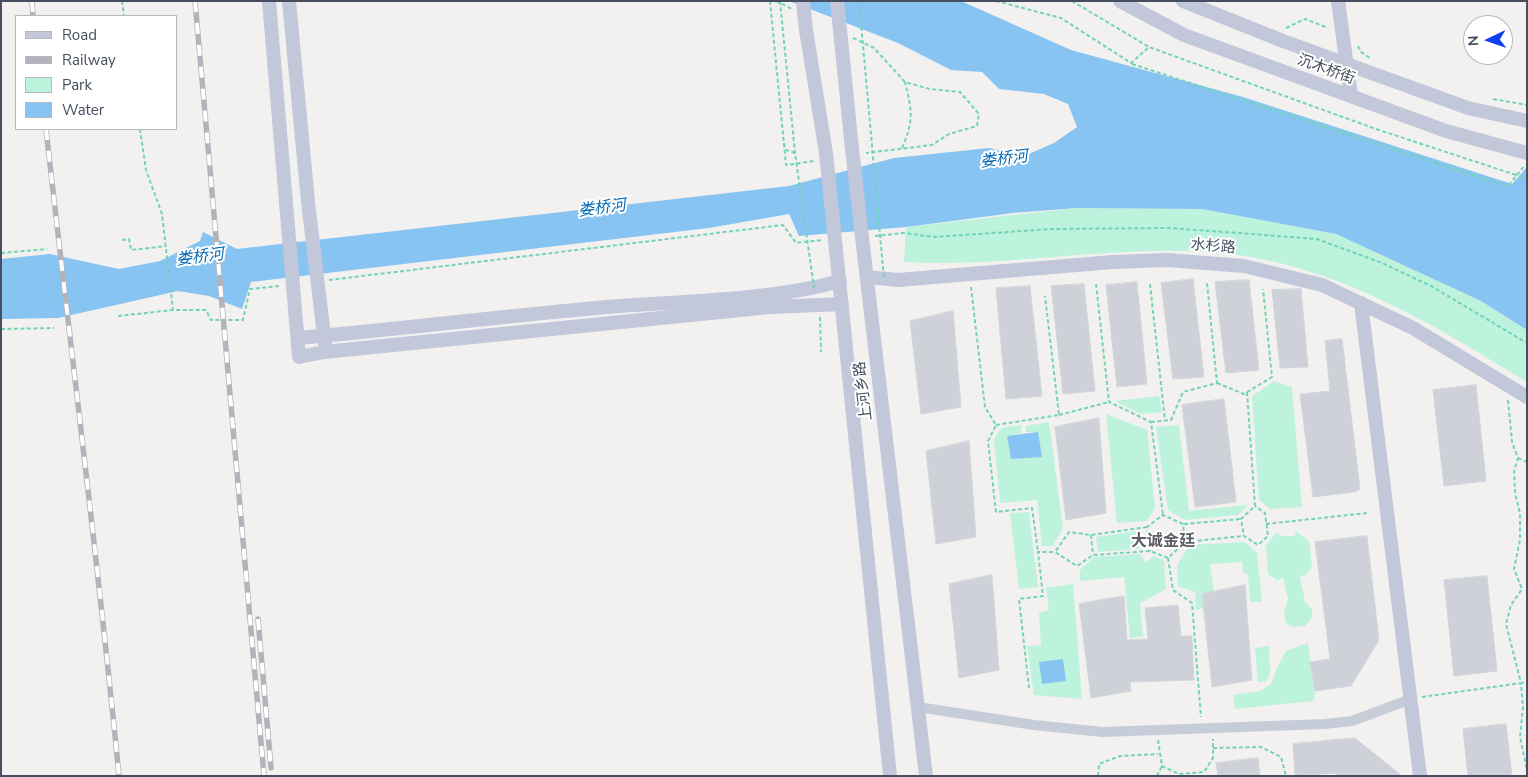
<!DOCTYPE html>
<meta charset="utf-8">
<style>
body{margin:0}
#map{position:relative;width:1528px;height:777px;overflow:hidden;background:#f3f1f0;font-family:"Nunito Sans",sans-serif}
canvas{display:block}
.frame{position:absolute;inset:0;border:2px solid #474e5f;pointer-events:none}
.legend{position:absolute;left:15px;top:15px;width:162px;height:115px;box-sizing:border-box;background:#fff;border:1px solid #b5b8bf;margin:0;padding:6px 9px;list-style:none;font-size:15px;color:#474e5f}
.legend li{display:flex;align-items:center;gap:10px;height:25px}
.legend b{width:25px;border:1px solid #b5b8bf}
.north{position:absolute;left:1463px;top:15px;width:50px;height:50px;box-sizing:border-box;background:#fff;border:1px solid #b5b8bf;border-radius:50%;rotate:267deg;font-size:14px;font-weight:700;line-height:20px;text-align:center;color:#474e5f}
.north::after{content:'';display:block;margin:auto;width:18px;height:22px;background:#0e3ef0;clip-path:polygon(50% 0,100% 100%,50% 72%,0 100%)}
</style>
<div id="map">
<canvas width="1528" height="777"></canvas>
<div class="frame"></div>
<ul class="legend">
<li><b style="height:6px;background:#c2c8da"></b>Road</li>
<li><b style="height:6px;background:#b2b3bb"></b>Railway</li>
<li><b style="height:14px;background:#bdf2dd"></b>Park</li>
<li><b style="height:14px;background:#87c4f2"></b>Water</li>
</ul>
<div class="north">N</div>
</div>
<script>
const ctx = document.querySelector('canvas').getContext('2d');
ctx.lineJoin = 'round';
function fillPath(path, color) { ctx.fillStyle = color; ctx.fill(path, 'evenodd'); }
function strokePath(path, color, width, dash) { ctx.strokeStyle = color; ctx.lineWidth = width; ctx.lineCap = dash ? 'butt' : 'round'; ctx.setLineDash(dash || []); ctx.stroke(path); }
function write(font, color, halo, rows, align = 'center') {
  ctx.font = font + ' "Nunito Sans","Noto Sans SC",sans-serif'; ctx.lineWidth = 4; ctx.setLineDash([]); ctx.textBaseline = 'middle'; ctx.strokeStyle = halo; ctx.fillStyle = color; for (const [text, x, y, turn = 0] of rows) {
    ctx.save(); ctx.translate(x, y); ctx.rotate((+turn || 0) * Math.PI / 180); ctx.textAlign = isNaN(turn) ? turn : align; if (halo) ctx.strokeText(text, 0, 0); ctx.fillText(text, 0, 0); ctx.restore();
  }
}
const green = new Path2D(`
 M1076 208 1202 209 1336 234 1481 301 1527 330V382C1428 321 1328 260 1209 252 1108 245 1006 268 904 262L906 227Z
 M1274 381 1292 387 1302 507 1270 509 1259 500 1252 396Z
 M1159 396 1162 412 1141 414 1115 401Z
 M1106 414 1147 430 1155 508 1147 521 1117 523Z
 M1049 422 1063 528 1053 546H1042L1037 500 1000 503 994 440 1001 428 1021 425V433L1008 436 1038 432H1026V426Z
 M1179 425 1189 511 1248 505 1238 515 1185 520 1168 510 1156 427Z
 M1029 512 1038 587 1019 589 1010 513Z
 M1137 531 1139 549 1098 552 1096 537Z
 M1296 531 1309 541 1312 567 1306 575 1300 576 1305 602 1312 609V617L1305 626 1293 627 1286 623 1284 613 1288 599 1283 577 1278 581 1268 574 1266 545 1277 532 1280 536H1295Z
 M1245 542 1257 553 1262 602H1250L1248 575 1243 572 1242 562 1210 564 1214 592 1202 594 1203 608 1196 610 1195 592 1178 586 1177 566 1189 545Z
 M1140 554 1146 563 1153 556 1164 560 1166 589 1140 603 1143 636 1130 638 1124 577 1080 581V570L1094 557Z
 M1073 584 1082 699 1034 695 1027 646 1041 645 1039 613 1049 610 1046 588Z
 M1308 643 1315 691 1314 701 1235 709 1233 695 1260 691 1271 684 1277 668 1286 651Z
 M1269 646 1270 672 1267 681 1258 682 1255 648Z`);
const water = new Path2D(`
 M789 1H961L1071 50 1243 97 1512 184 1527 167V330L1481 301 1336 234 1202 209 1076 208 1013 213 906 227 799 236 789 214 709 228 251 282 242 309 209 296 178 291 58 318 1 319V259L50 254 119 269 160 261 200 241 203 232 237 249 789 186 894 158 989 148 1024 156 1054 143 1077 127 1068 104 1044 94 999 89 982 72 951 70 898 43Z
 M1038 432 1042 457 1011 459 1007 436Z
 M1063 659 1066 681 1042 684 1039 662Z`);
const building = new Path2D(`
 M1193 279 1204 377 1173 379 1161 283Z
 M1249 280 1259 370 1226 373 1215 282Z
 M1137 282 1147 384 1117 387 1106 285Z
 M1084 284 1095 391 1063 394 1051 286Z
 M1030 286 1042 396 1006 399 996 288Z
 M1301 289 1308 367 1280 368 1272 290Z
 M953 311 961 407 921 414 910 321Z
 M1342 339 1360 489 1355 492 1313 497 1300 394 1330 391 1325 341Z
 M1476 385 1486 481 1444 486 1433 390Z
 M1224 399 1236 502 1195 507 1182 405Z
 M1099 418 1106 513 1066 520 1055 427Z
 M969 441 976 537 936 544 926 451Z
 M1367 536 1379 640 1351 686 1315 691 1310 662 1330 659 1315 542Z
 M992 575 999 670 959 678 949 584Z
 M1487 576 1497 671 1454 676 1444 580Z
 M1245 585 1252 680 1212 687 1202 594Z
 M1124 596 1127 640 1148 639 1145 608 1178 605 1181 636H1192L1194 680 1130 682 1131 691 1091 698 1079 604Z
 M1506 724 1512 776H1468L1463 729Z
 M1355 738 1402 776H1337L1336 773 1295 776 1293 744Z
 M1258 758 1260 776H1218L1216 763Z`);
const path = new Path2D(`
 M122 1 124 16
 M770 1 786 165 814 161
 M776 1 792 9
 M996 1 1061 18 1131 63 1149 47 1376 129 1513 174
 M1072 1 1149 47
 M1286 28 1305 19 1328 28
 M853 38 874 48 905 82 930 89 960 92 979 114 977 126 949 134 932 145 866 153
 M1358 46 1361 52 1370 58
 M1132 64 1497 183 1508 186 1525 165
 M1493 99 1527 105
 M140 129 146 170 162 214 173 310
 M784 143 786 150 795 153
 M902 148C914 121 912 110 905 82
 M875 236 904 233 934 237 1052 229 1171 228 1317 239 1382 263 1431 286 1527 343
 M122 240 129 239 131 250 166 246
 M1 253 47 249
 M329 280 783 225 796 243 822 240
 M1096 284 1109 402 1151 422 1163 515
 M1150 284 1165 420
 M971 287 985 407 996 425 988 441 996 512 1032 508 1038 552
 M118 316 173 310H206L211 320H243L250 289 280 286
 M820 317 821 352
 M1 329 54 328
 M1217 383 1244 394 1272 377 1263 289
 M1247 392 1255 506 1241 519 1244 536 1258 545 1268 536 1265 513 1255 506
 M1508 400 1512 442 1518 458 1514 471 1515 493 1520 513V540L1514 569 1522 589 1511 605 1506 624 1521 683 1527 682
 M1059 415 1109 402
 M1151 422 1171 420 1183 392 1217 383 1207 283
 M996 425 1059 415 1045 296
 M1518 458 1527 462
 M1184 524 1241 519
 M1266 524 1367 513
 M1147 527 1091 535 1069 532 1055 552 1077 566 1093 555 1150 551 1168 558 1185 542 1183 524 1163 515 1147 527 1150 551
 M1091 535 1093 555
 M1185 542 1243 536
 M1168 558 1173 590 1192 603 1201 717
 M1029 688 1019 599 1043 596 1038 552H1055
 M1422 697 1521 683 1523 707 1520 737 1527 770
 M1158 740 1162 766 1179 774 1204 772 1213 758V739
 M1213 748 1261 747 1281 757 1286 776
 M1098 776 1099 764 1120 756 1158 754
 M1157 776 1162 766`);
const street = new Path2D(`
 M918 707 1034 725 1103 732 1325 724 1352 721 1411 699`);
const secondary = new Path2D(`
 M269 1 299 357 324 352 770 307 842 304
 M289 1 308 202 325 344
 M1120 1 1184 35 1446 131 1527 153
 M1183 1 1283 41 1468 108 1527 121
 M1338 1 1351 96
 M806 30 826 153
 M841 40 852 149
 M863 246 926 776
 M836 250 890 776
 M867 277 898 280 1113 262 1167 260 1244 266 1322 285 1413 328 1527 397
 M1361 303 1420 776
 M298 338C401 329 504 316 607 307 681 301 769 301 840 281`);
const rail = new Path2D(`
 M32 1 33 16
 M195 1 264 776
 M46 129C70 344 98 560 119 776
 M258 619 271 768`);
const pathBridge = new Path2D(`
 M780 1 795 153 814 288
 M859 1 884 279
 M1513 174 1527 178`);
const secondaryBridge = new Path2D(`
 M803 1 806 30
 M837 1 841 40
 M852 149 863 246
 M826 153 836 250`);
const streetNames = [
 ["沉木桥街",1326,70,20],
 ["水杉路",1213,247,5],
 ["上河乡路",864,391,-97]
];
const waterNames = [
 ["娄桥河",1004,160,-7],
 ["娄桥河",602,209,-7],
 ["娄桥河",200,258,-7]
];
const neighbourhoodNames = [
 ["大诚金廷",1163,542]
];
fillPath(green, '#bdf2dd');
fillPath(water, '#87c4f2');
fillPath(building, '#cfd1d8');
strokePath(building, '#d4d5dc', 1);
strokePath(path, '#72d3b9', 2, [4, 2.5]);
strokePath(street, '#c6ccd8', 10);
strokePath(secondary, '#c2c8da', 14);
strokePath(rail, '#b2b3bb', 5.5);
strokePath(rail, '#fff', 4, [11]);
strokePath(pathBridge, '#72d3b9', 2, [4, 2.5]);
strokePath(secondaryBridge, '#c2c8da', 14);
write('15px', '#474e5f', '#fff', streetNames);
write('italic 16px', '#0369b6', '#fff', waterNames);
write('bold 16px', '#5c5e66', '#fff', neighbourhoodNames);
</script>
